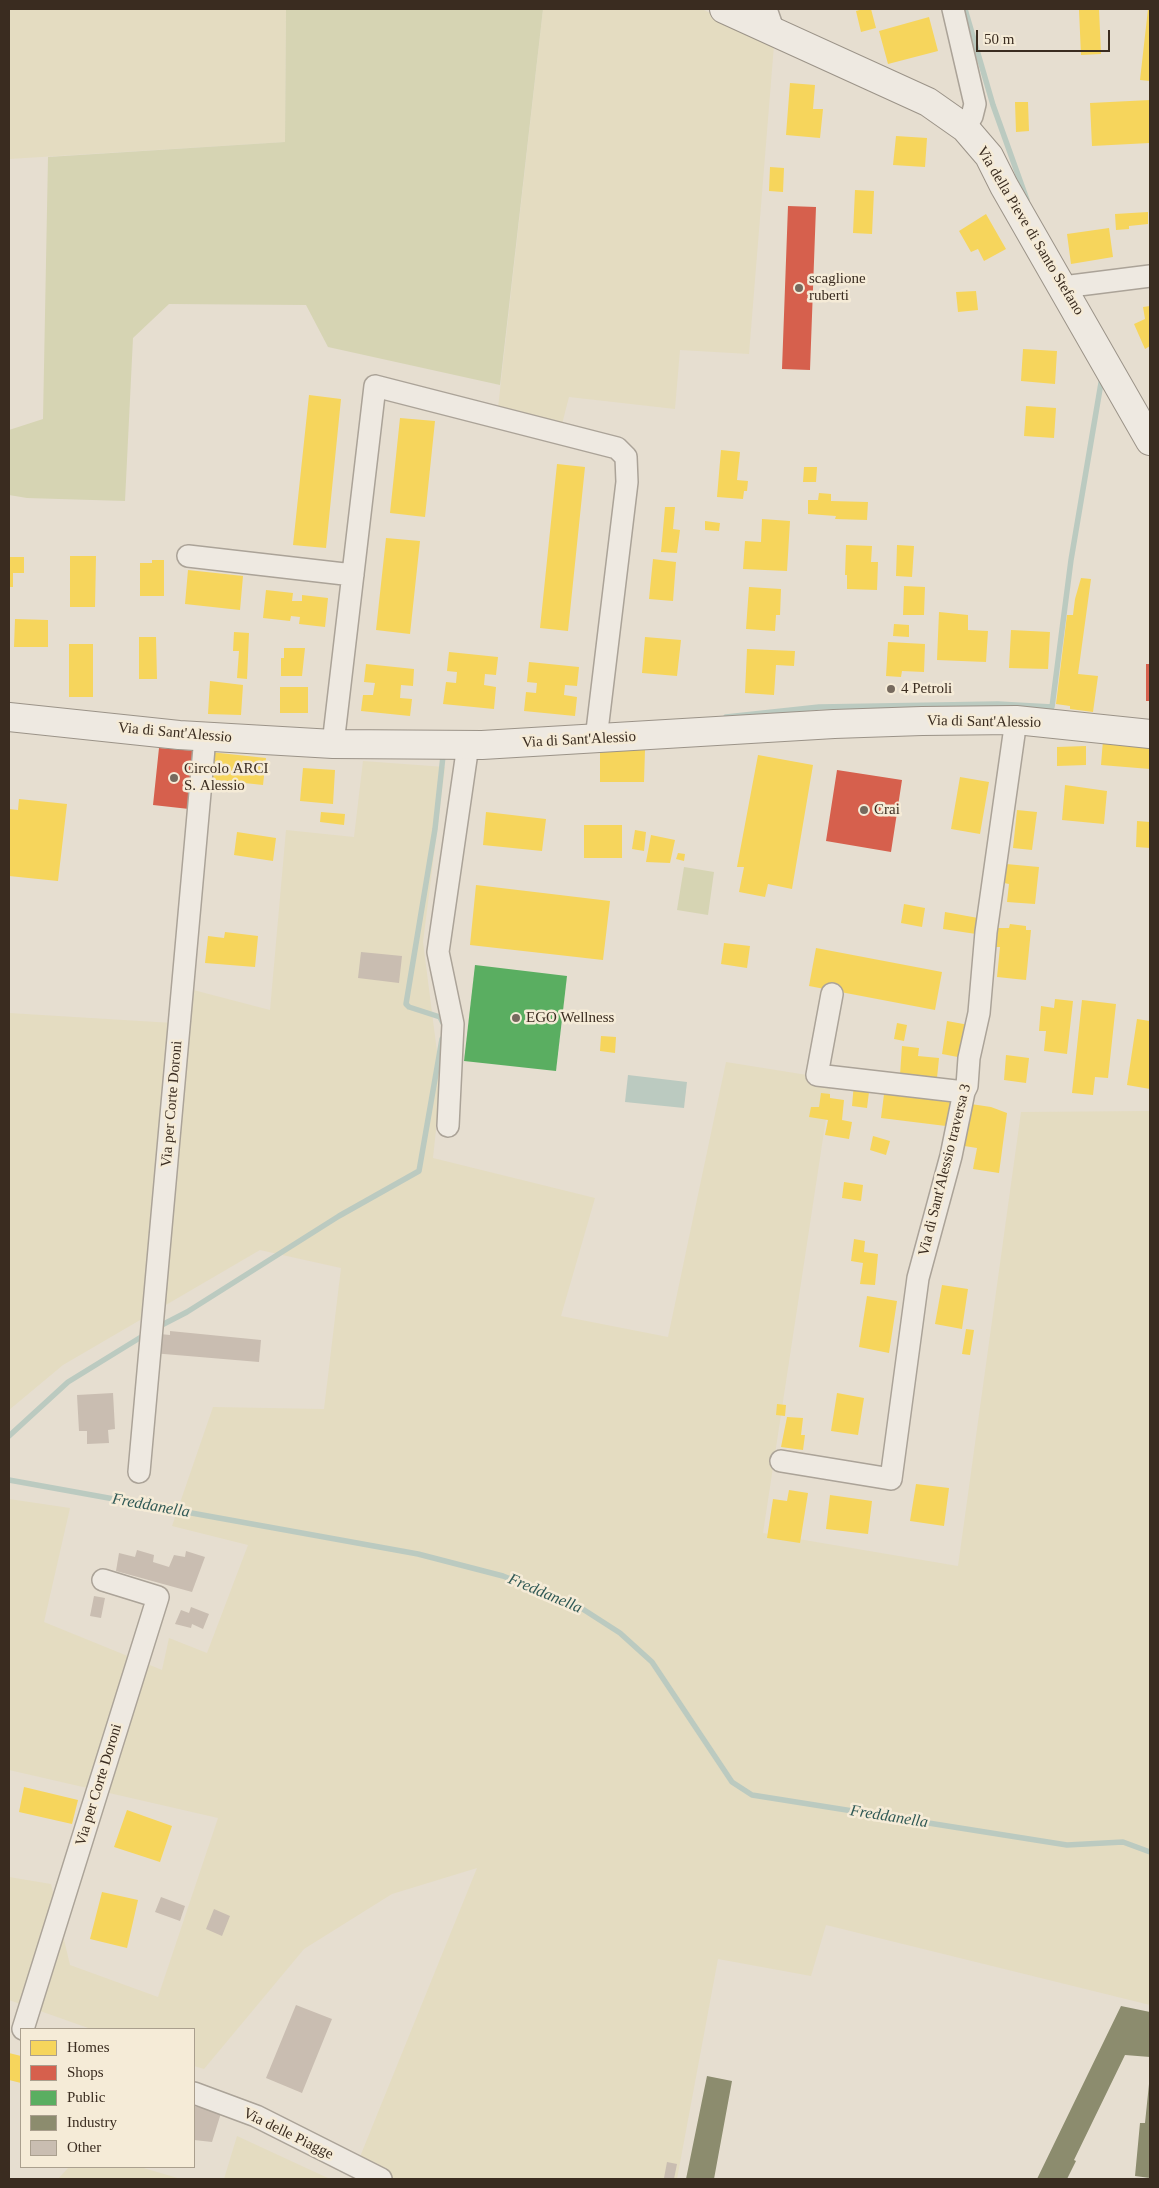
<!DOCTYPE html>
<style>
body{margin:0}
#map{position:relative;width:1159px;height:2188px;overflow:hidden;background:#e6ded0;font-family:"Times New Roman",serif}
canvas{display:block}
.frame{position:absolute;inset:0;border:10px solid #3a2c20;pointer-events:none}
.legend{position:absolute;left:20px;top:2028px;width:175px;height:140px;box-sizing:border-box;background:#f5ebd7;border:1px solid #aa9f8e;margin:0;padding:6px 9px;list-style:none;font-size:15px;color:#3a2c20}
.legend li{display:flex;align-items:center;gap:10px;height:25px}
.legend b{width:25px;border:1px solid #aa9f8e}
.scale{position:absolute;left:976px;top:30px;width:134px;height:22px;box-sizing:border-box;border:2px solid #3a2c20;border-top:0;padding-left:6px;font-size:15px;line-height:18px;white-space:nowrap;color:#3a2c20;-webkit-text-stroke:4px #f5ebd7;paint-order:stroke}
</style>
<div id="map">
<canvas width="1159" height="2188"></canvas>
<div class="frame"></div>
<ul class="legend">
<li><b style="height:14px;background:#f6d55c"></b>Homes</li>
<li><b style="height:14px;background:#d6604d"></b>Shops</li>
<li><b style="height:14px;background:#5aae61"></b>Public</li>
<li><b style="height:14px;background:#8c8c6e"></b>Industry</li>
<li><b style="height:14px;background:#c9bdb1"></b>Other</li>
</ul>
<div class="scale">50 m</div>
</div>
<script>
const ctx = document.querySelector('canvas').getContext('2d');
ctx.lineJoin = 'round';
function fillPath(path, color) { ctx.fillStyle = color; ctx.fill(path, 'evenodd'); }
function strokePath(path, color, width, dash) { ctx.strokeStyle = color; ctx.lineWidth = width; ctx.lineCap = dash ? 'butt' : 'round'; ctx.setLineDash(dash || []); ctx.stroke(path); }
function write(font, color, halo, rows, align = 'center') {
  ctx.font = font + ' "Times New Roman",serif'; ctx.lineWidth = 5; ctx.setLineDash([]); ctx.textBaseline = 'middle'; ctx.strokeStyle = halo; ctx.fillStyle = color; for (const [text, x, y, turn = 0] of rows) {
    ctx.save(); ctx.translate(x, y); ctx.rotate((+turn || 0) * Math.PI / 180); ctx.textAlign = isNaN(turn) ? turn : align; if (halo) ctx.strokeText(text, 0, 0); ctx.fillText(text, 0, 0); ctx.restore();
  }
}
const farmland = new Path2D(`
 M9 9H286L285 142 9 159Z
 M543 9H702L774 45 749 354 680 350 675 409 569 397 562 424 498 408Z
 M363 761 445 767 423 942 441 1083 433 1158 595 1198 561 1316 668 1337 726 1062 832 1079 763 1533 958 1566 1021 1112 1150 1111V2005L826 1925 811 1976 718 1959 677 2179H351L477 1868 392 1894 304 1949 204 2069 194 2066V2029H91L9 2000V1877L51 1884 70 1965 158 1997 218 1818 9 1770V1499L70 1508 44 1622 162 1670 169 1638 207 1653 248 1545 172 1526 213 1407 324 1409 341 1268 260 1250 63 1365 9 1410V1013L173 1023 178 986 270 1010 286 830 354 837Z
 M237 2136 330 2179H224Z
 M69 2167H140L181 2179H58Z`);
const green = new Path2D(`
 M286 9H543L500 385 328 347 306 305 169 304 133 338 125 501 27 498 9 495V430L43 419 48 157 285 142Z
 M684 867 714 872 708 915 677 910Z`);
const water = new Path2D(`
 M628 1075 687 1082 684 1108 625 1102Z`);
const homes = new Path2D(`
 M863 9H871L876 28 861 32 856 11Z
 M1096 9H1099L1101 54 1081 55 1079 10Z
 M1148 9H1150V81L1140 80Z
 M929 17 938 51 888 64 879 31Z
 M790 83 815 85 813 109H823L820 138 786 135Z
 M1150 100V143L1092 146 1090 103Z
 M1015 102H1028L1029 131 1016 132Z
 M896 136 927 138 925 167 893 165Z
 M770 167 784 168 783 192 769 191Z
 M855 190 874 191 872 234 853 233Z
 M1148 212V224L1129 226V229L1116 230 1115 214Z
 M986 214 1006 249 984 261 978 249 971 252 959 231Z
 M1109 228 1113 257 1071 264 1067 234Z
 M976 291 978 310 958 312 956 292Z
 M1150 306V346L1145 349 1134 324 1145 319 1143 307Z
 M1023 349 1057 351 1055 384 1021 381Z
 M309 395 341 399 326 548 293 545Z
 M1026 406 1056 408 1054 438 1024 436Z
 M400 418 435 421 425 517 390 513Z
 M721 450 740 452 737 480 748 481 747 491H744L743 499 717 497Z
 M557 464 585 467 568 631 540 628Z
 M804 467H817L816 482H803Z
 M819 493 831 494V501L868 502 867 520 835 519 836 516 808 514V500H818Z
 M665 507H675L673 529 680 530 677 553 661 552Z
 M762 519 790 521 787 571 743 569 745 541 761 542Z
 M705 521 720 523 719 531 705 530Z
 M386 538 420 541 410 634 376 630Z
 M846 545 872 546 871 562H878L877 590 847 589V575H845Z
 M897 545 914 546 912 577 896 576Z
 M70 556H96L95 607H70Z
 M9 557H24V573H13V587H9Z
 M653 559 676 562 673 601 649 599Z
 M152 560H164V596H140V563H152Z
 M188 570 243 576 240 610 185 604Z
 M1081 578 1091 579 1078 674 1098 676 1093 712 1070 709V706L1056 704 1067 615H1073L1075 599Z
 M904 586 925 587 924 615H903Z
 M749 587 781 589 780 615H776L775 631 746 629Z
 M266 590 293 593 292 601H302V595L328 598 325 627 299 624 300 617 291 616 290 621 263 618Z
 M939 612 968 615V630L988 631 986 662 937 660Z
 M15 619 48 620V647H14Z
 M894 624 909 625V637L893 636Z
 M1011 630 1050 632 1048 669 1009 668Z
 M234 632 249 633 247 679 237 678 239 651H233Z
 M139 637H156L157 679H139Z
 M645 637 681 640 677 676 642 673Z
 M888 642 925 644 924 672 902 671 901 677 886 676Z
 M69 644H93V697H69Z
 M284 648H305L302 676H281V658H284Z
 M747 649 795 651 794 666 776 665 774 695 745 693Z
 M449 652 498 657 496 675 485 674 484 685 496 687 494 709 443 704 446 682 456 683 457 672 447 671Z
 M529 662 579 667 577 686 565 685 564 695 577 697 575 716 524 711 526 692 536 693 537 683 527 682Z
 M366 664 414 669 413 686 401 685 400 698 412 699 410 716 361 711 363 695H373L375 683 364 682Z
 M210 681 243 685 241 715 208 714Z
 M280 687H308V713H280Z
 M1103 740 1150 744V769L1101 765Z
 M1086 746V765L1057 766V747Z
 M600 750H645L644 782H600Z
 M210 752 266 758 263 785 207 779Z
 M758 755 813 765 792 889 768 884 765 897 739 892 744 867H737Z
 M303 768 335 770 333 804 300 801Z
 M960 777 989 782 980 834 951 829Z
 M1065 785 1107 791 1104 824 1062 820Z
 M19 799 67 804 58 881 9 876V809L18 810Z
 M1017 810 1037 812 1032 850 1013 848Z
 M321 812 345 814 344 825 320 822Z
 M486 812 546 819 542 851 483 845Z
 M1137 821 1150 822V848L1136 847Z
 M584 825H622V858H584Z
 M635 830 646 832 644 851 632 849Z
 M237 832 276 838 273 861 234 855Z
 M651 835 675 840 670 863 646 862Z
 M678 853 685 854 684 861 676 859Z
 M1006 864 1039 867 1035 904 1007 902 1009 884 1004 883Z
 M476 885 610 901 603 960 470 945Z
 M904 904 925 908 922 927 901 923Z
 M945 912 978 918 976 934 943 929Z
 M1010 924 1026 926V930H1031L1026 980 997 977 1000 947H996L997 928H1009Z
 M225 932 258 936 255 967 205 963 208 936 224 938Z
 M724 943 750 946 747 968 721 964Z
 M816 948 942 972 935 1010 809 986Z
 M1055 999 1073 1001 1067 1054 1044 1051 1046 1031H1039L1041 1006 1054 1008Z
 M1082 1000 1116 1004 1108 1078 1095 1077 1093 1095 1072 1093Z
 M1137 1019 1150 1021V1089L1127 1085Z
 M947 1021 969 1025 963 1058 942 1054Z
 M897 1023 907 1025 904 1041 894 1039Z
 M601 1036 616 1037 615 1053 600 1051Z
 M902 1046 919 1048 918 1056 939 1058 937 1078 900 1075Z
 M1006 1055 1029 1058 1026 1083 1004 1080Z
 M854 1083 870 1084 867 1108 852 1106Z
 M885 1086 959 1095 954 1127 881 1118Z
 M821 1093 830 1094V1098L844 1100 842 1120 852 1122 849 1139 825 1135 828 1120 809 1117 811 1107H819Z
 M964 1103 991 1107 1007 1113 999 1173 973 1169 977 1148 958 1145Z
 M873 1136 890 1141 886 1155 870 1150Z
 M844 1182 863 1185 861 1201 842 1198Z
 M854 1239 865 1241 864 1252 878 1254 875 1285 860 1284 863 1263 851 1261Z
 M942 1285 968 1289 962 1329 935 1324Z
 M867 1296 897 1301 889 1353 859 1347Z
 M966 1329 974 1330 970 1355 962 1354Z
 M837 1393 864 1398 858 1435 831 1431Z
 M777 1404 786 1405 785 1416 776 1415Z
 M787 1417 803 1418 801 1435H805L803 1450 781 1447Z
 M916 1484 949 1488 944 1526 910 1521Z
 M789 1490 808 1493 800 1543 767 1538 773 1499 787 1501Z
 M830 1495 872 1501 868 1534 826 1529Z
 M24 1787 78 1800 72 1824 19 1812Z
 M127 1810 172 1826 160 1862 114 1847Z
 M102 1892 138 1900 127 1948 90 1939Z
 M9 2053 21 2056V2083L9 2080Z`);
const shops = new Path2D(`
 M788 206 816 207 810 370 782 369Z
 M1146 664H1150V701H1146Z
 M159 748 195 751 189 809 153 805Z
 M837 770 902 780 891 852 826 841Z`);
const public = new Path2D(`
 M475 965 567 976 556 1071 464 1061Z`);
const industry = new Path2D(`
 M1121 2006 1150 2012V2057L1125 2055 1074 2160 1076 2161 1067 2179H1037Z
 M707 2076 732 2081 714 2179H686Z
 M1149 2084 1150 2085V2178L1135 2176 1140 2123H1145Z`);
const stream = new Path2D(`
 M965 9 993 105 1027 200
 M726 717 819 707 998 704 1052 707 1071 560 1102 377
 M443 756 435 829 406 1004 409 1007 440 1017 443 1023
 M156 1328 187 1312 339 1216 419 1171 442 1039
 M9 1436 68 1382 146 1334
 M9 1480 418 1554 503 1576 578 1606 620 1633 652 1662 732 1782 752 1795 1067 1845 1123 1842 1150 1852`);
const building = new Path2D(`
 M361 952 402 956 399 983 358 978Z
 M170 1331 261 1340 259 1362 152 1353 160 1334 170 1335Z
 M113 1393 115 1429 108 1430 109 1443 87 1444V1431H79L77 1395Z
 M137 1550 154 1555 153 1562 169 1567 174 1555 185 1557 186 1551 205 1557 192 1592 116 1571 119 1553 135 1557Z
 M94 1596 105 1598 101 1618 90 1616Z
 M191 1607 209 1614 203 1629 192 1624 191 1628 175 1624 181 1610 189 1613Z
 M161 1897 185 1906 180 1921 155 1912Z
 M214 1909 230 1916 222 1936 206 1929Z
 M296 2005 332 2019 302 2093 266 2078Z
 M194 2106 221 2113 212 2142 194 2140Z
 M667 2162 677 2164 674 2179 664 2178Z`);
const street = new Path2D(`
 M766 9 774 32
 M953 9 975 104 972 116 965 128
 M1063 287 1150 276
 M188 556 353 575
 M333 744 375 386 617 448 626 457 627 482 596 739
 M832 994 817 1075 964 1092
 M448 1126 453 1024 438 952 468 745
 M781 1461 891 1479 918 1278 951 1156 964 1092 967 1086 969 1058 979 1013 986 932 1016 720
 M139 1472 205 737
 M23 2029 158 1597 103 1580
 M194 2093 256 2116 381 2179`);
const secondary = new Path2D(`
 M724 9 928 102 965 128 989 156 1004 186 1150 441
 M9 717 179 735 333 744 482 745 834 724 922 721 1016 720 1150 734`);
const markers = [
 [799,288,5,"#766a5e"],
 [891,689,5,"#766a5e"],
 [174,778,5,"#766a5e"],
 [864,810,5,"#766a5e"],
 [516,1018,5,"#766a5e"]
];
const streetNames = [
 ["Via della Pieve di Santo Stefano",1030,231,59],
 ["Via di Sant'Alessio",984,722,1],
 ["Via di Sant'Alessio",175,733,5],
 ["Via di Sant'Alessio",579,740,-3],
 ["Via per Corte Doroni",172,1104,-85],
 ["Via di Sant'Alessio traversa 3",945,1170,-76],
 ["Via per Corte Doroni",99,1785,-73],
 ["Via delle Piagge",288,2134,26]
];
const poiNames = [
 ["scaglione",809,279],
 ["ruberti",809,296],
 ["4 Petroli",901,689],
 ["Circolo ARCI",184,769],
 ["S. Alessio",184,786],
 ["Crai",874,810],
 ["EGO Wellness",526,1018]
];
const waterNames = [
 ["Freddanella",151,1506,10],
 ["Freddanella",545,1594,23],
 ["Freddanella",889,1817,9]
];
fillPath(farmland, '#e4dcc1');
fillPath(green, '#d6d4b3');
fillPath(water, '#bbcac0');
fillPath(homes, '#f6d55c');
fillPath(shops, '#d6604d');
fillPath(public, '#5aae61');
fillPath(industry, '#8c8c6e');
strokePath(stream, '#bbcac0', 5.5);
fillPath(building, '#c9bdb1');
strokePath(street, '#aba398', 24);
strokePath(secondary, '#9b9388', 30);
strokePath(street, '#eee9e1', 21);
strokePath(secondary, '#eee9e1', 28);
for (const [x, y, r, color] of markers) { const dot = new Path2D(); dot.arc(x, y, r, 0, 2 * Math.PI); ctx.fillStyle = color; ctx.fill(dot); strokePath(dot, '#f5ebd7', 2); }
write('15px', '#3a2c20', '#f5ebd7', streetNames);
write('15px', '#3a2c20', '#f5ebd7', poiNames, 'left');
write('italic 16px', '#305955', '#f5ebd7', waterNames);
</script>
